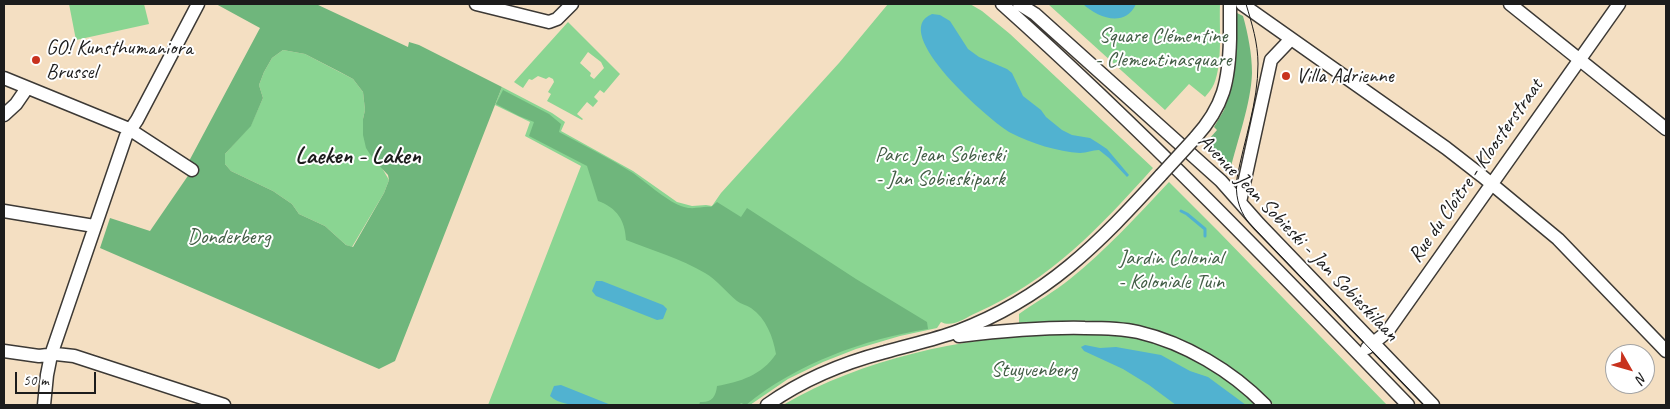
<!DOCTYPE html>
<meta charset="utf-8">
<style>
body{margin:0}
#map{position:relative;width:1670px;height:409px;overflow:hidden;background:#f4dfc2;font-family:Caveat,sans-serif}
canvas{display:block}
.frame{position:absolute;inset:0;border:5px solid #1c1c1c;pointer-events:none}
.north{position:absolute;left:1605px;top:344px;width:50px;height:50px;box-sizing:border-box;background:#fff;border:1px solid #a4a4a4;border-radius:50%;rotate:128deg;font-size:14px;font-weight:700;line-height:20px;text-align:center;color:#1c1c1c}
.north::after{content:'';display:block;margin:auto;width:18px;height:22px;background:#c8321e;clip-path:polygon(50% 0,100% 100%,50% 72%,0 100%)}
.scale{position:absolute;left:15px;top:372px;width:81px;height:22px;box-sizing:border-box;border:2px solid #1c1c1c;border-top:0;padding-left:6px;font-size:15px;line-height:18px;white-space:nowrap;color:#1c1c1c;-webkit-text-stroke:4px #fff;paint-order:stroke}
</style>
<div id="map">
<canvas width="1670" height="409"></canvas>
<div class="frame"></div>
<div class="north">N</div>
<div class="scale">50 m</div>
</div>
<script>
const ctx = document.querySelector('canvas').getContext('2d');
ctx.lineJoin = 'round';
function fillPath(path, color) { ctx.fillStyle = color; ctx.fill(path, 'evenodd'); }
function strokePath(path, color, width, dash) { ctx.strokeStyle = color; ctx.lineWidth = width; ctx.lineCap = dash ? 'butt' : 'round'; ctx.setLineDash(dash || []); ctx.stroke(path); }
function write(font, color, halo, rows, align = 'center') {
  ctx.font = font + ' Caveat,sans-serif'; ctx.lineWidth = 4; ctx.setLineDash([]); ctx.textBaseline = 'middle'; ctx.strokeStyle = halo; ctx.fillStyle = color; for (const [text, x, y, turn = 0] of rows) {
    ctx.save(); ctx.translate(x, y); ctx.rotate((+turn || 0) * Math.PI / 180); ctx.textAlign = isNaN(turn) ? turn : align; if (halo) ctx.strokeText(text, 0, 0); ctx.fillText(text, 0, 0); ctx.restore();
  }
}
const green = new Path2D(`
 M69 4H144L149 24 76 40Z
 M888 4H970L982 11 1010 34 1153 168C1099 228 1052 279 976 313 965 318 952 328 941 322L937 328 900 336 856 349 823 362 788 379 750 405H488L581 166 525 136 530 122 495 105 502 87 552 113 565 122 561 131 633 171 677 202 692 206 706 205 712 206 721 193 839 63Z
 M1048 4H1220C1219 27 1223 63 1214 84 1212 89 1208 93 1205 97L1189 84 1165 110Z
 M568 22 620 74 604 93 600 90 594 97 598 101 593 107 587 102 577 114 583 119 582 120 547 101 551 94 548 92 554 82 553 79 549 77 546 79 538 76 532 80 529 79 523 88 514 82ZM588 52 601 62 604 68 594 79 590 76 591 73 580 63Z
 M283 50 305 54 353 79 363 92 365 110 363 119 382 168 389 180 384 193 352 247 346 245 325 226 299 214 292 204 273 191 231 171 225 164V154L251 125 263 98 259 85 264 72 272 58Z
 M1169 182 1218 231 1387 405H1274C1238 367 1190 336 1137 326 1099 318 1058 321 1019 323V314C1036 302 1054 292 1070 279 1106 250 1137 216 1169 182Z
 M1053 334C1072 334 1091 333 1110 335 1165 339 1217 367 1255 405H783C864 358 960 338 1053 334Z`);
const forest = new Path2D(`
 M216 4H316L408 47 409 42 419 45 502 87 395 361 379 369 100 248 110 218 150 231 194 167 188 163 260 28ZM283 50 305 54 340 72 353 79 363 92 365 110 363 119V135L366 148 373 159 388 175 389 180 384 193 353 247 346 245 325 226 299 214 292 204 273 191 231 171 225 164V154L251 126 263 98 259 85 264 72 272 58Z
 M1237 13 1243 16C1248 34 1252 54 1252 73 1251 104 1237 141 1230 171L1204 145 1217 130 1214 127 1224 110 1233 83Z
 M503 90 549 114 561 124 559 132C583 145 609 158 633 173 647 183 669 203 684 207 694 210 702 206 711 207L717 202 741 217 747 208 856 279 927 322 928 329C864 339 796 364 746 405L741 403 739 405H699L700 402C711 403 716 397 717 386 740 382 762 375 776 354 773 337 766 318 751 308 746 305 741 304 737 301 726 292 717 280 705 273 681 259 652 250 626 240 625 220 617 208 598 201L587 166 529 136 534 122 519 116 496 104Z`);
const water = new Path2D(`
 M1083 4H1136C1125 28 1098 18 1083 4Z
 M932 14 940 15 950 21 968 49 979 57 1007 69 1012 73 1023 96 1041 110 1046 117 1062 130 1072 135 1090 138 1098 143 1107 149 1129 175 1127 177 1109 158 1099 150C1092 150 1087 153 1080 153 1058 152 1031 143 1011 133 991 122 887 32 932 14Z
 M596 281H602L663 305 667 309 663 319 657 320 596 296 592 291Z
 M1085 345 1100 348 1116 347 1161 355 1190 371 1208 377 1246 405H1176L1149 385 1123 369 1084 351 1081 347Z
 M561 385 611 405C593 405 564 409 550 396L554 386Z`);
const stream = new Path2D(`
 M1181 211 1187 214 1205 229V236`);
const minor = new Path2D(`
 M476 4 549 22 557 19 572 4
 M1002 4C1144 131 1276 268 1408 405
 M1019 4 1035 14 1221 181 1259 224 1433 405
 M1242 4 1446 148 1482 176 1558 239 1666 351
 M1510 4 1666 129
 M4 78 129 129 192 170
 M4 115 16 104 27 88
 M1195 138C1224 106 1229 81 1230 39 1230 27 1230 15 1230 4
 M1240 202 1271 60 1291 39
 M4 211 94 226
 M959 336C1001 331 1042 327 1085 328 1102 328 1120 328 1138 332 1185 343 1232 371 1265 405
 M1367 348 1387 332 1619 4
 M4 351 39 356 56 354 74 356 224 405
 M44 405 47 375 51 355 126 136 137 120 198 4
 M767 405C802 380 843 363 885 352 909 345 934 340 958 331 1046 298 1099 243 1161 175`);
const tram = new Path2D(`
 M1246 4C1252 24 1258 43 1258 64 1258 103 1244 140 1237 178 1235 194 1238 208 1248 222L1424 405`);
const minorBridge = new Path2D(`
 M1161 175 1195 138`);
const markers = [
 [36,60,5,"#c8321e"],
 [1286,76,5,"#c8321e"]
];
const parkNames = [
 ["Square Clémentine",1163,36],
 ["- Clementinasquare",1163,60],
 ["Parc Jean Sobieski",940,155],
 ["- Jan Sobieskipark",940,179],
 ["Donderberg",229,237],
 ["Jardin Colonial",1171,258],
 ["- Koloniale Tuin",1171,282],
 ["Stuyvenberg",1034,370]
];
const poiNames = [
 ["GO! Kunsthumaniora",46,48],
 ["Brussel",46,72],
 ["Villa Adrienne",1296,76]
];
const streetNames = [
 ["Rue du Cloître - Kloosterstraat",1476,171,-55],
 ["Avenue Jean Sobieski - Jan Sobieskilaan",1298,238,46]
];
const quarterNames = [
 ["Laeken - Laken",358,157]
];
fillPath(green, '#8ad592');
fillPath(forest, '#6fb67c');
fillPath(water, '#51b2d0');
strokePath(stream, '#51b2d0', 3);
strokePath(minor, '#3c3935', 15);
strokePath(minor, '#fff', 12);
strokePath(tram, '#1c1c1c', 1);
strokePath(minorBridge, '#3c3935', 15, []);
strokePath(minorBridge, '#fff', 12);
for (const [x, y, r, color] of markers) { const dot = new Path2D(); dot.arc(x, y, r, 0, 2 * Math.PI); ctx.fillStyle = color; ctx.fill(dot); strokePath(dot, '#fff', 2); }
write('21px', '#425d45', '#fff', parkNames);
write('21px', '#1c1c1c', '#fff', poiNames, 'left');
write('21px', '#1c1c1c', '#fff', streetNames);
write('bold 24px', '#1c1c1c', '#fff', quarterNames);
</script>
